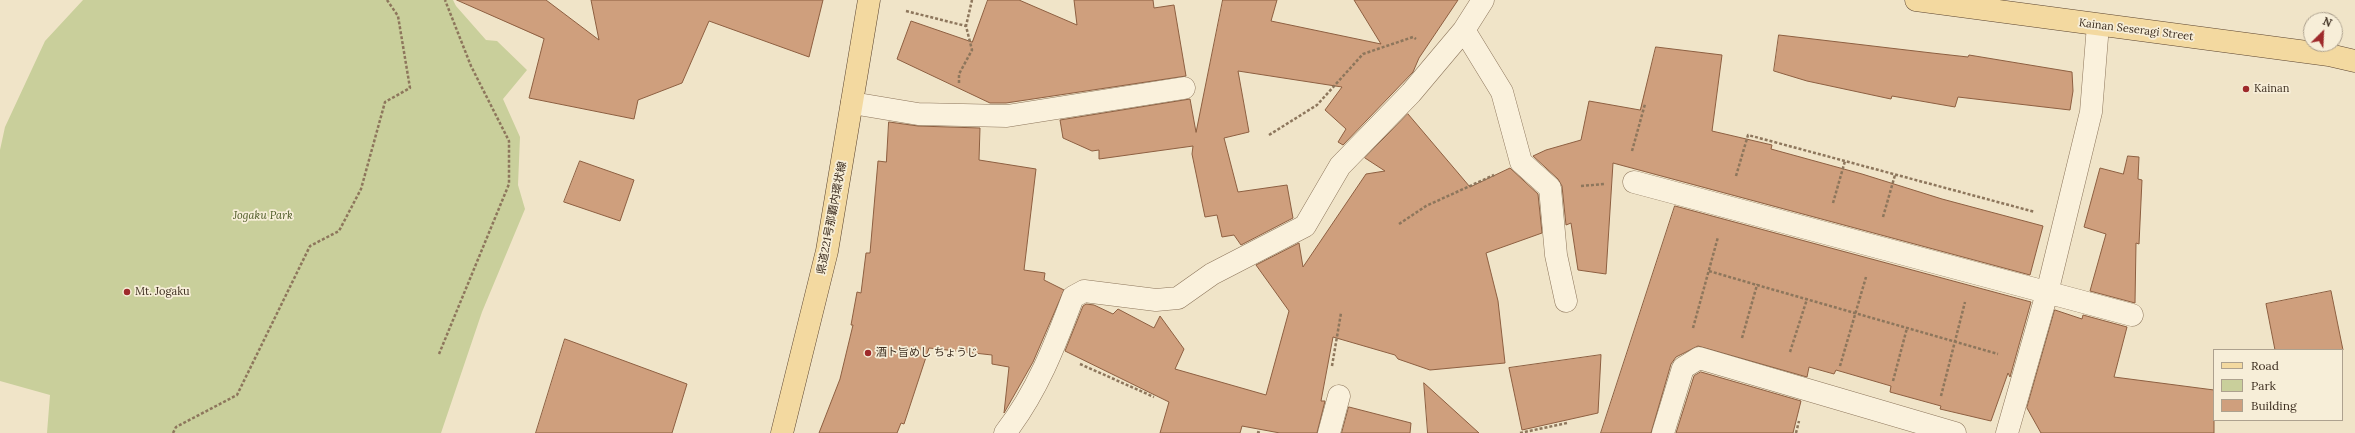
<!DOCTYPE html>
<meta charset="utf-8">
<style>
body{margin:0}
#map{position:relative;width:2355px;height:433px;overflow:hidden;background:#f0e4c8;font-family:Lora,serif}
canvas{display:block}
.legend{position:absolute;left:2213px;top:349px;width:130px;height:72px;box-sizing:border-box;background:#f7eed8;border:1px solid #ada18e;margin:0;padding:5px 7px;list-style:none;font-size:12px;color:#3d2e20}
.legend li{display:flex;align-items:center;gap:8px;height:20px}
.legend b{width:20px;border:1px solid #ada18e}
.north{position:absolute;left:2303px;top:12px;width:40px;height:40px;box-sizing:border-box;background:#f7eed8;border:1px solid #ada18e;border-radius:50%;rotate:24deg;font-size:11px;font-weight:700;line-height:16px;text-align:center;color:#3d2e20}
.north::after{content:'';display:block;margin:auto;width:14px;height:18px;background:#9e2a2b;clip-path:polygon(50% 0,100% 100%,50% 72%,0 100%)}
</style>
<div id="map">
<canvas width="2355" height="433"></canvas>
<ul class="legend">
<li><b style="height:5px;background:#f3d9a0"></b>Road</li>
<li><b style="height:11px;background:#c9cf9b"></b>Park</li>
<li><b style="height:11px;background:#cf9f7d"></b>Building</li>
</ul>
<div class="north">N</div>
</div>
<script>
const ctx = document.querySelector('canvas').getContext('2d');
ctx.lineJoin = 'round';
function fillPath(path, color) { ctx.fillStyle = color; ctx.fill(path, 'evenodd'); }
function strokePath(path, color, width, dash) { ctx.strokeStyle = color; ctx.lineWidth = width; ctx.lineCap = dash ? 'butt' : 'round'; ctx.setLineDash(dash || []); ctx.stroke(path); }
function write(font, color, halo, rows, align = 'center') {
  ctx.font = font + ' Lora,"Noto Sans JP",serif'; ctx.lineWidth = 3.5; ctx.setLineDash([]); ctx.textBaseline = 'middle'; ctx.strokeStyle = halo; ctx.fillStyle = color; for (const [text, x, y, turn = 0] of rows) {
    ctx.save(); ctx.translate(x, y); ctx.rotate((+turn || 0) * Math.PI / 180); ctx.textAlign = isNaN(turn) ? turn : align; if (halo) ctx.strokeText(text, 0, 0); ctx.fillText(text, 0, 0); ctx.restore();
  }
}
const green = new Path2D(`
 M83 0H453L456 6 486 40 497 41 527 70 503 99 520 137 518 185 525 209 482 312 441 433H47L50 395 0 381V150L5 127 45 41Z`);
const building = new Path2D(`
 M457 0H546L599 40 591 0H823L809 57 709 21 682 83 638 100 634 119 529 98 544 39Z
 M988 0H1019L1077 25 1074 0H1153L1154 8 1174 5 1186 76 1006 103H990L897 59 911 21 972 42Z
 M1223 0H1277L1271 21 1381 44 1354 0H1458L1419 58 1413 72 1343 145 1338 142 1346 129 1325 110 1342 87 1238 71 1249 132 1224 138 1238 192 1287 185 1293 218 1241 245 1234 235 1222 237 1217 215 1205 217 1192 154 1193 146 1099 159V150L1092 151 1063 138 1060 120 1190 99 1196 132Z
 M1779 35 1932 53 1968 57 1969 55 2072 72 2073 91 2070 110 1958 97 1955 107 1892 96 1891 99 1807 81 1774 71Z
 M1656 47 1722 55 1712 131 1772 145 1771 149 1862 174 1942 199 2043 226 2030 275 1613 163 1606 274 1578 270 1571 223 1566 225 1562 186 1558 179 1533 156 1546 150 1581 140 1589 101 1640 110Z
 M1408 114 1470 187 1510 168 1538 194 1542 233 1486 253 1498 301 1505 363 1430 370 1398 359 1395 355 1333 337 1321 401H1325L1317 433H1280L1242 426 1240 433H1160L1169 402 1065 351 1083 306 1086 304 1094 305 1113 314 1118 309 1154 328 1160 316 1184 349 1175 369 1266 395 1289 311 1256 265 1299 243 1303 267 1366 174 1385 171 1365 158Z
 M889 122 918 126 980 128 979 160 1036 169 1024 270 1045 273 1044 280 1064 290 1033 362 1004 413 1009 367 992 364V355L929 348 904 424 901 423 897 433H819L840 379 853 325H851L857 292 861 293 866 253H870L878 161 886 162Z
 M2128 156 2139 157 2138 179 2142 180 2139 244 2136 243 2135 303 2090 291 2106 234 2084 227 2100 168 2123 174Z
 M580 161 634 180 620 221 564 202Z
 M1675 206 2031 302 2010 377 2008 373 1991 421 1940 409 1941 406 1890 392 1891 386 1836 370 1834 374 1809 367 1807 377 1698 346 1676 357 1671 364 1651 433H1601Z
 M2331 291 2343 350H2275L2266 304Z
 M2055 310 2082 319 2083 315 2127 327 2114 377 2214 390V433H2041L2027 408Z
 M565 339 687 384 672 433H536Z
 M1601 355 1598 413 1522 430 1509 368Z
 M1701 372 1801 401 1793 433H1676L1694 376Z
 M1424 383 1479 433H1428Z
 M1349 407 1411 423 1410 433H1342Z`);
const path = new Path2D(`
 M906 11 966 26
 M959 83V74L972 50 966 26 972 0
 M1269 135 1317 105 1363 54 1413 37 1416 39
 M1632 151 1645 104
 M1736 176 1748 135 2035 212
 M1581 186 1604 184
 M1833 203 1845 161
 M1883 217 1895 175
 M1399 224 1426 206 1494 175
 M1709 271 1757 285
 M1693 328 1718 237
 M1742 338 1757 285 1998 354
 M1790 352 1807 299
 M439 354 509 184V141L471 66 445 0
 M1080 364 1154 397
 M1332 366 1341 313
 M1840 366 1866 277
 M1893 381 1907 328
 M1941 396 1965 302
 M1257 432 1261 433
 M173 433 176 427 237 395 310 246 339 231 361 189 385 102 410 88 398 16 387 0
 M1520 433 1567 423
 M1796 433 1799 421`);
const minor = new Path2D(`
 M1483 0 1464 30 1502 92 1521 162 1550 188 1556 255 1566 301
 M852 103 918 114 1007 116 1184 88
 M1634 182 2132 315
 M1005 433C1037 392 1055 345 1073 297L1084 291 1156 300 1178 298 1212 274 1305 226 1340 166 1411 93 1464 30
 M1329 433 1339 396
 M1663 433 1683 368 1699 358 1955 433
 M2007 433 2047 293 2091 112 2098 25`);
const major = new Path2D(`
 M1916 0 2329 55 2355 61
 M782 433 827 251 869 0`);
const markers = [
 [2246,89,4,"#9e2a2b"],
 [127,292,4,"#9e2a2b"],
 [868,353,4,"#9e2a2b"]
];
const streetNames = [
 ["Kainan Seseragi Street",2136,30,7],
 ["県道221号那覇内環状線",832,218,-79]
];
const poiNames = [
 ["Kainan",2254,89],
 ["Mt. Jogaku",135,292],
 ["酒ト旨めし ちょうじ",876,353]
];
const parkNames = [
 ["Jogaku Park",263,216]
];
fillPath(green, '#c9cf9b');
fillPath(building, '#cf9f7d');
strokePath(building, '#8d5f41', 1);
strokePath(minor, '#8d765c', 23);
strokePath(major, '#5b4430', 23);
strokePath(path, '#8d765c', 2.5, [3, 2]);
strokePath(minor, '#faf1dc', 22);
strokePath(major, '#f3d9a0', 22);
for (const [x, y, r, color] of markers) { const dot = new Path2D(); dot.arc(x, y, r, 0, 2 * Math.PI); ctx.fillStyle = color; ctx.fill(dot); strokePath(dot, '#f7eed8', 1.5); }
write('11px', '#3d2e20', '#f7eed8', streetNames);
write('11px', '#3d2e20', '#f7eed8', poiNames, 'left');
write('italic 11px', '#4d5a26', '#f7eed8', parkNames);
</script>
